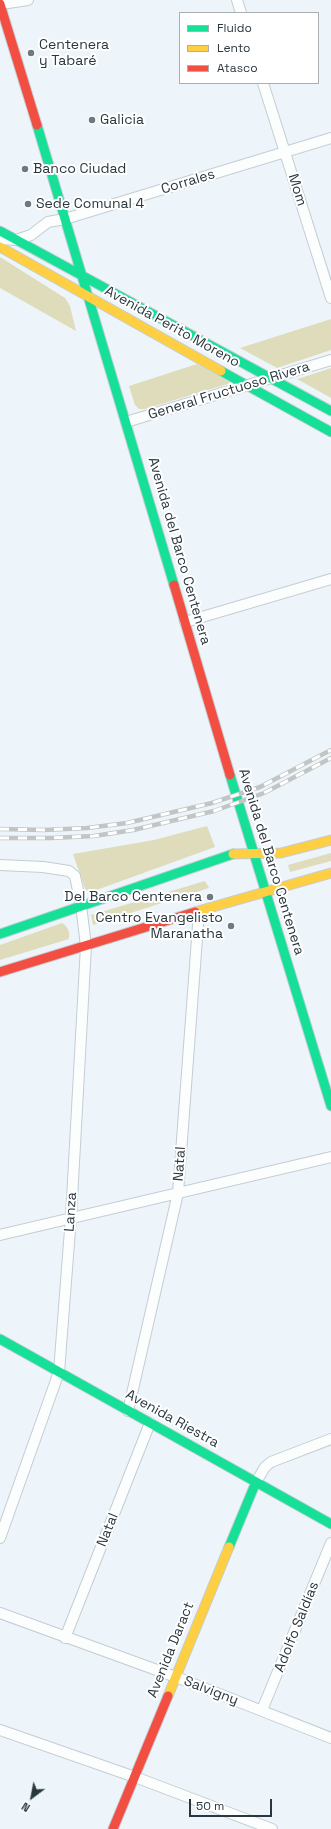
<!DOCTYPE html>
<meta charset="utf-8">
<style>
body{margin:0}
#map{position:relative;width:331px;height:1829px;overflow:hidden;background:#edf5fa;font-family:"Space Grotesk",sans-serif}
canvas{display:block}
.legend{position:absolute;left:179px;top:12px;width:140px;height:72px;box-sizing:border-box;background:#fff;border:1px solid #a9afb2;margin:0;padding:5px 7px;list-style:none;font-size:12px;color:#29373f}
.legend li{display:flex;align-items:center;gap:8px;height:20px}
.legend b{width:20px;border:1px solid #a9afb2}
.north{position:absolute;left:12px;top:1777px;width:40px;height:40px;-webkit-text-stroke:3px #fff;paint-order:stroke;rotate:212deg;font-size:11px;font-weight:700;line-height:16px;text-align:center;color:#29373f}
.north::after{content:'';display:block;margin:auto;width:14px;height:18px;background:#29373f;clip-path:polygon(50% 0,100% 100%,50% 72%,0 100%)}
.scale{position:absolute;left:189px;top:1799px;width:83px;height:18px;box-sizing:border-box;border:2px solid #29373f;border-top:0;padding-left:5px;font-size:12px;line-height:14px;white-space:nowrap;color:#29373f;-webkit-text-stroke:3px #fff;paint-order:stroke}
</style>
<div id="map">
<canvas width="331" height="1829"></canvas>
<ul class="legend">
<li><b style="height:5px;background:#16e098"></b>Fluido</li>
<li><b style="height:5px;background:#ffcf43"></b>Lento</li>
<li><b style="height:5px;background:#f24e42"></b>Atasco</li>
</ul>
<div class="north">N</div>
<div class="scale">50 m</div>
</div>
<script>
const ctx = document.querySelector('canvas').getContext('2d');
ctx.lineJoin = 'round';
function fillPath(path, color) { ctx.fillStyle = color; ctx.fill(path, 'evenodd'); }
function strokePath(path, color, width, dash) { ctx.strokeStyle = color; ctx.lineWidth = width; ctx.lineCap = dash ? 'butt' : 'round'; ctx.setLineDash(dash || []); ctx.stroke(path); }
function write(font, color, halo, rows, align = 'center') {
  ctx.font = font + ' "Space Grotesk",sans-serif'; ctx.lineWidth = 4; ctx.setLineDash([]); ctx.textBaseline = 'middle'; ctx.strokeStyle = halo; ctx.fillStyle = color; for (const [text, x, y, turn = 0] of rows) {
    ctx.save(); ctx.translate(x, y); ctx.rotate((+turn || 0) * Math.PI / 180); ctx.textAlign = isNaN(turn) ? turn : align; if (halo) ctx.strokeText(text, 0, 0); ctx.fillText(text, 0, 0); ctx.restore();
  }
}
const green = new Path2D(`
 M0 257 65 298 70 306 76 331 0 288Z
 M331 319V350L277 368 240 348Z
 M197 364 231 383 145 409H139L135 405 129 386Z
 M331 368V398L297 379 301 378Z
 M207 826 215 847 91 892 85 889 73 854 154 840Z
 M331 853V861L290 872 288 865Z
 M205 881 209 888 93 925 91 915Z
 M62 923C68 927 70 931 69 939L0 960V945Z`);
const street = new Path2D(`
 M0 0 8 3 28 0
 M237 0 241 13
 M263 83 331 298
 M0 239 16 240 31 235 48 222 65 219 331 138
 M126 422 331 360
 M185 622 331 579
 M0 865 43 867 69 871 75 876 81 905 86 946 71 1217 59 1372 0 1538
 M0 1235 331 1157
 M128 1411 178 1193 199 912
 M256 1482 265 1467 271 1462 331 1439
 M0 1613 176 1677 331 1738
 M65 1638 150 1423
 M262 1710 331 1543
 M0 1730 135 1777 272 1829`);
const fast = new Path2D(`
 M37 125 174 585
 M0 231 331 411
 M221 371 331 432
 M230 775 331 1106
 M0 934 233 854
 M0 1339 331 1524
 M229 1547 256 1482`);
const slow = new Path2D(`
 M0 247 221 371
 M233 854 281 853 331 840
 M195 912 331 873
 M168 1696 229 1547`);
const jam = new Path2D(`
 M0 4 37 125
 M174 585 230 775
 M0 972 195 912
 M113 1829 168 1696`);
const rail = new Path2D(`
 M0 829 44 830 87 828 127 823 212 803 260 787 331 750
 M0 838H51L94 836 133 830 214 811 264 793 331 758`);
const markers = [
 [31,53,4,"#6e7a80"],
 [92,120,4,"#6e7a80"],
 [25,169,4,"#6e7a80"],
 [28,204,4,"#6e7a80"],
 [210,897,4,"#6e7a80"],
 [231,926,4,"#6e7a80"]
];
const poiNames = [
 ["Centenera",39,45],
 ["y Tabaré",39,61],
 ["Galicia",100,120],
 ["Banco Ciudad",33,169],
 ["Sede Comunal 4",36,204],
 ["Del Barco Centenera",202,897,"right"],
 ["Centro Evangelisto",223,918,"right"],
 ["Maranatha",223,934,"right"]
];
const streetNames = [
 ["Corrales",188,182,-17],
 ["Mom",297,190,73],
 ["Avenida Perito Moreno",172,327,29],
 ["General Fructuoso Rivera",229,391,-17],
 ["Avenida del Barco Centenera",179,551,74],
 ["Avenida del Barco Centenera",271,862,73],
 ["Natal",180,1164,-86],
 ["Lanza",71,1212,-86],
 ["Avenida Riestra",172,1419,29],
 ["Natal",108,1530,-68],
 ["Adolfo Saldías",297,1627,-68],
 ["Avenida Daract",171,1650,-68],
 ["Salvigny",211,1691,21]
];
fillPath(green, '#dedcbb');
strokePath(street, '#c3cdd3', 12);
strokePath(fast, '#c3cdd3', 11);
strokePath(slow, '#c3cdd3', 11);
strokePath(jam, '#c3cdd3', 11);
strokePath(street, '#fcfefe', 10);
strokePath(fast, '#16e098', 9);
strokePath(slow, '#ffcf43', 9);
strokePath(jam, '#f24e42', 9);
strokePath(rail, '#c2c5c6', 4.5);
strokePath(rail, '#fff', 3, [9]);
for (const [x, y, r, color] of markers) { const dot = new Path2D(); dot.arc(x, y, r, 0, 2 * Math.PI); ctx.fillStyle = color; ctx.fill(dot); strokePath(dot, '#fff', 1.5); }
write('14px', '#29373f', '#fff', poiNames, 'left');
write('14px', '#29373f', '#fff', streetNames);
</script>
